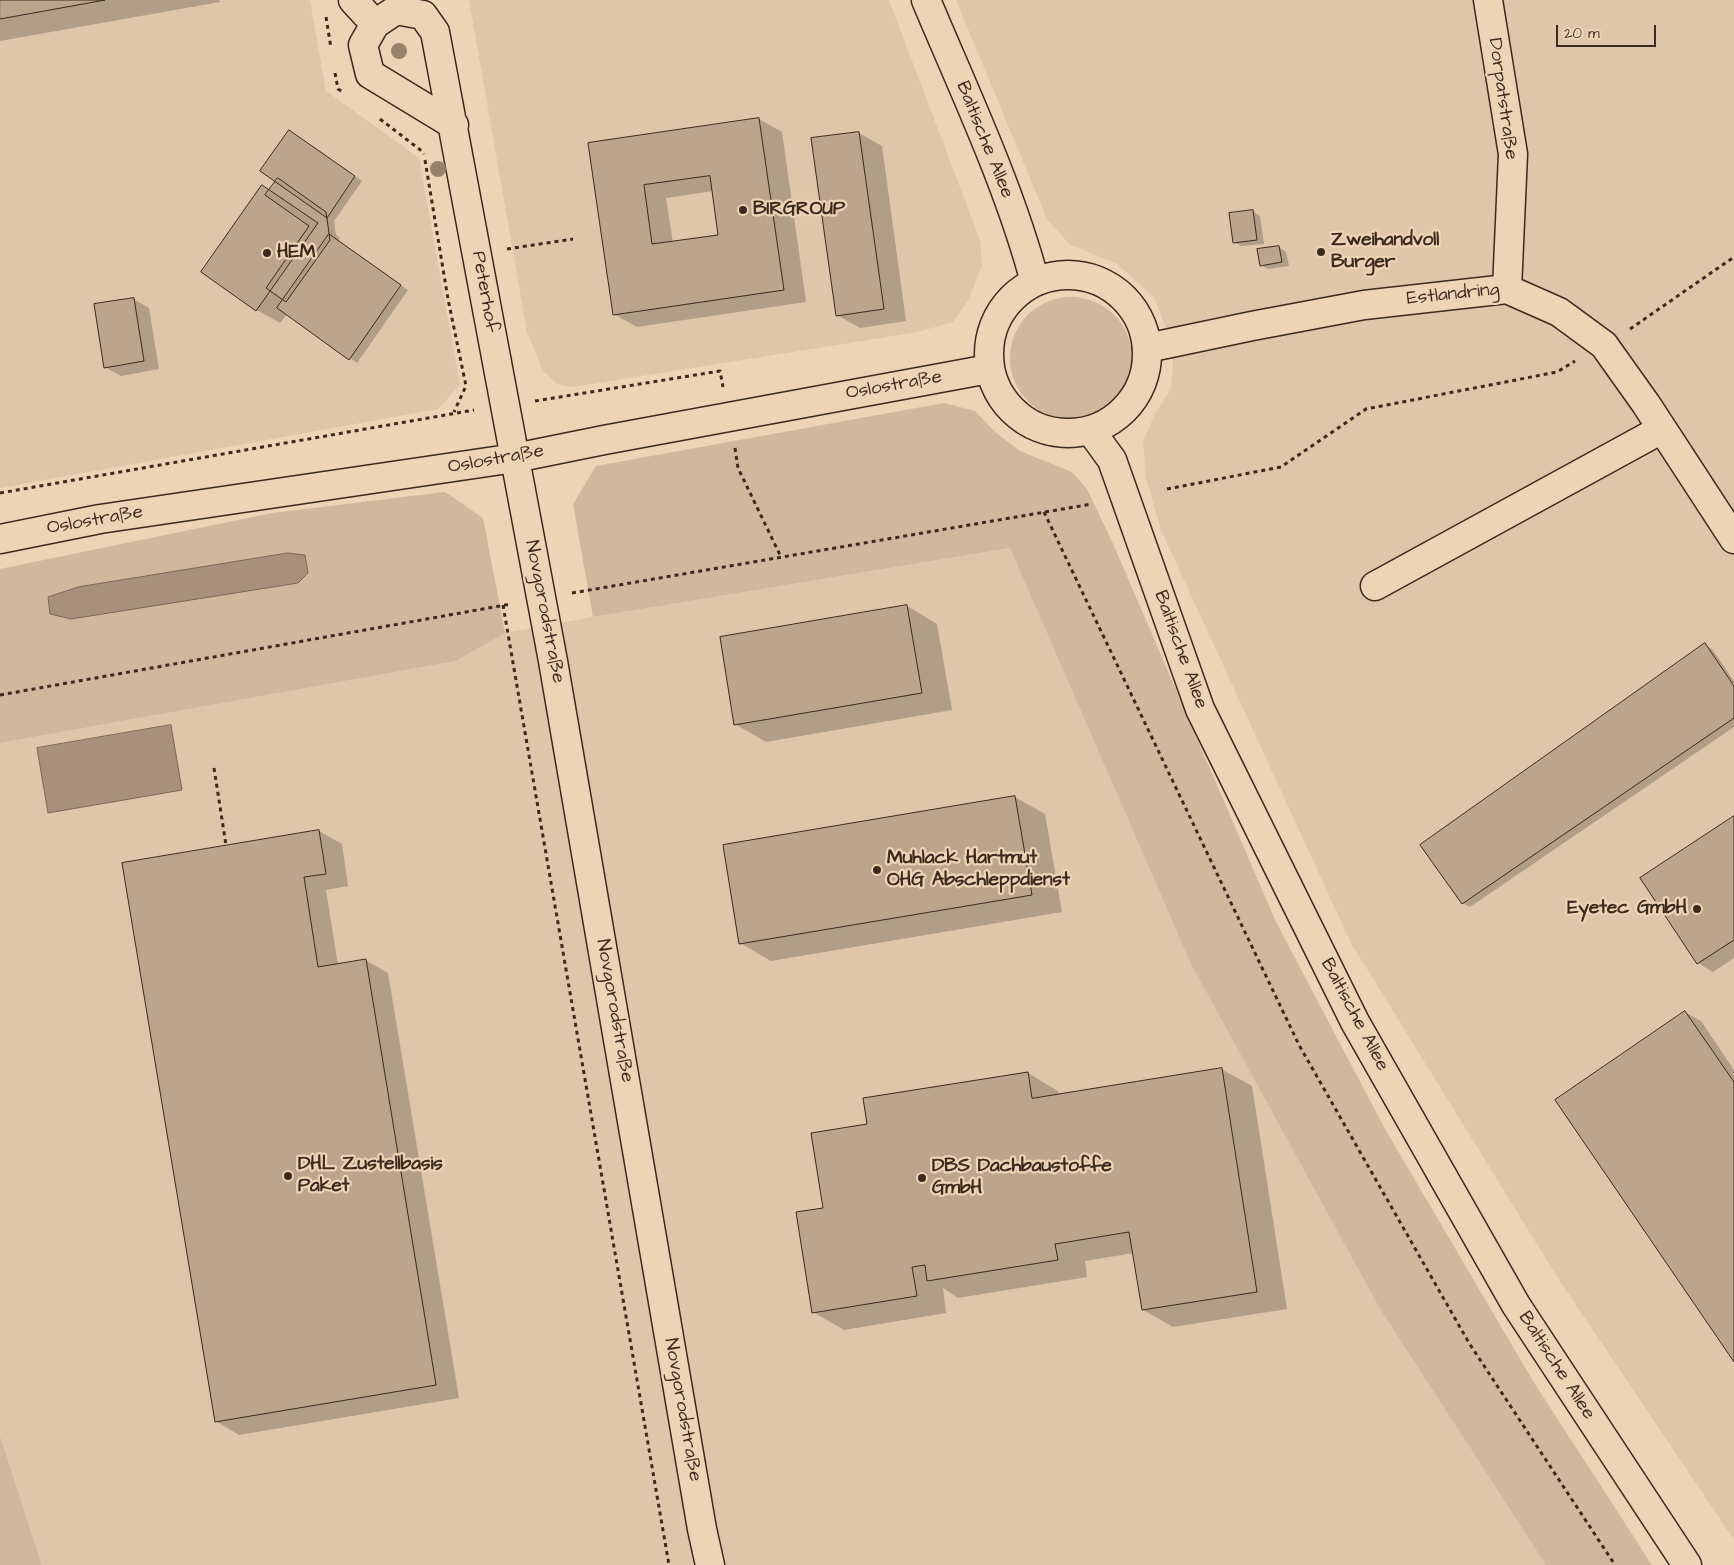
<!DOCTYPE html>
<meta charset="utf-8">
<style>
body{margin:0}
#map{position:relative;width:1734px;height:1565px;overflow:hidden;background:#edd4b5;font-family:"Architects Daughter",sans-serif}
canvas{display:block}
.scale{position:absolute;left:1556px;top:25px;width:100px;height:22px;box-sizing:border-box;border:2px solid #3b2a1e;border-top:0;padding-left:6px;font-size:15px;line-height:18px;white-space:nowrap;color:#3b2a1e;-webkit-text-stroke:4px #edd4b5;paint-order:stroke}
</style>
<div id="map">
<canvas width="1734" height="1565"></canvas>
<div class="scale">20 m</div>
</div>
<script>
const ctx = document.querySelector('canvas').getContext('2d');
ctx.lineJoin = 'round';
function fillPath(path, color) { ctx.fillStyle = color; ctx.fill(path, 'evenodd'); }
function strokePath(path, color, width, dash) { ctx.strokeStyle = color; ctx.lineWidth = width; ctx.lineCap = dash ? 'butt' : 'round'; ctx.setLineDash(dash || []); ctx.stroke(path); }
function write(font, color, halo, rows, align = 'center') {
  ctx.font = font + ' "Architects Daughter",sans-serif'; ctx.lineWidth = 4.5; ctx.setLineDash([]); ctx.textBaseline = 'middle'; ctx.strokeStyle = halo; ctx.fillStyle = color; for (const [text, x, y, turn = 0] of rows) {
    ctx.save(); ctx.translate(x, y); ctx.rotate((+turn || 0) * Math.PI / 180); ctx.textAlign = isNaN(turn) ? turn : align; if (halo) ctx.strokeText(text, 0, 0); ctx.fillText(text, 0, 0); ctx.restore();
  }
}
const built = new Path2D(`
 M0 0H310L326 91 419 158 460 385 438 409 0 488Z
 M469 0H889L980 240 982 266 968 301 953 322 918 332 573 387 557 384 543 371 527 332Z
 M956 0H1734V1540L1556 1275 1351 943 1161 530 1146 478 1143 441 1155 414 1171 389 1173 364 1171 343 1155 298 1117 264 1069 244 1047 219Z
 M1010 548 1191 964 1380 1309 1546 1565H42L0 1436V743L456 661 505 633 593 617Z`);
const green = new Path2D(`
 M1010 358a61 61 0 1 1 122 0a61 61 0 1 1-122 0Z
 M944 403 975 411 995 432 1020 451 1072 472 1087 489 1114 546 1276 922 1385 1129 1533 1381 1652 1565H1546L1380 1309 1191 964 1010 548 593 617 573 504 596 466Z
 M445 492 483 518 505 633 456 661 0 743V569L272 513Z
 M0 1436 42 1565H0Z`);
const water = new Path2D(`
 M288 553 305 555 308 573 298 583 71 619 50 614 48 597 78 587Z
 M171 725 182 790 48 813 37 748Z`);
const shadow = new Path2D(`
 M0 0H219L220 2 0 41Z
 M759 119 782 132 806 302 637 327 614 314 590 144ZM713 191 719 237 673 243 666 198Z
 M859 133 882 146 906 321 860 328 837 315Z
 M296 136 362 181 334 221 336 235 340 238 338 241 408 290 357 363 287 314 280 323 257 310 202 272 277 181Z
 M1253 211 1260 216 1264 244 1241 246 1234 242Z
 M1279 247 1286 252 1289 266 1268 269 1261 265Z
 M133 299 149 308 159 369 121 376 105 367Z
 M907 606 937 624 952 710 766 742 735 724Z
 M1705 645 1712 649 1734 681V727L1470 907 1462 903Z
 M1015 797 1045 814 1062 912 771 961 740 943Z
 M1734 817V958L1713 972 1698 963Z
 M319 831 342 844 348 886 326 890 338 965 365 960 388 973 459 1398 239 1435 216 1421 124 864Z
 M1685 1012 1701 1021 1734 1070V1360Z
 M1221 1069 1252 1086 1287 1309 1173 1327 1143 1310 1134 1253 1085 1261 1087 1277 958 1298 943 1288 946 1313 844 1330 813 1312 824 1209 868 1125 1028 1073 1058 1091 1059 1095Z`);
const building = new Path2D(`
 M0 0H105L0 19Z
 M759 118 784 290 613 315 588 143ZM710 176 718 235 652 244 644 185Z
 M289 130 355 176 327 218 260 171Z
 M859 132 884 309 836 316 811 138Z
 M278 178 326 212 330 240 286 302 266 288 309 226 265 195Z
 M262 185 318 223 256 311 201 272Z
 M1253 210 1257 240 1233 243 1229 213Z
 M329 234 401 285 349 360 277 308Z
 M1279 246 1282 262 1260 266 1257 249Z
 M134 298 144 361 104 368 94 304Z
 M907 605 922 693 734 725 720 637Z
 M1705 643 1734 686V718L1462 904 1420 845Z
 M1015 796 1032 895 739 944 723 845Z
 M1734 816V940L1697 964 1640 878Z
 M319 830 326 874 304 877 318 967 366 959 436 1385 215 1422 122 863Z
 M1685 1011 1734 1082V1362L1555 1100Z
 M1222 1068 1257 1292 1142 1310 1129 1232 1055 1244 1058 1260 927 1281 925 1265 912 1267 917 1296 812 1313 796 1212 823 1208 811 1133 867 1124 863 1098 1028 1072 1032 1098Z`);
const path = new Path2D(`
 M326 17 331 48
 M335 73 338 89 343 92
 M380 119 423 152 424 154
 M425 160 448 299 466 386 454 412
 M507 249 573 239
 M1630 329 1734 257
 M535 401 720 371 723 387
 M735 448 738 468 781 557
 M1167 489 1281 467 1366 409 1557 372 1575 361
 M0 493 474 410
 M1044 512 1299 1045 1469 1343 1615 1565
 M572 593 1092 504
 M503 605 669 1565
 M0 695 511 604
 M214 768 226 845`);
const minor = new Path2D(`
 M353 0 375 24
 M1488 0 1513 154 1507 289
 M454 125 370 74 363 45 375 24 396 10 423 15 435 32 553 661 702 1529 710 1565
 M1147 348 1252 326 1364 305 1507 289 1559 312 1604 345 1646 404 1734 539
 M0 539 100 519 515 458 604 440 989 369
 M1375 586 1662 429`);
const major = new Path2D(`
 M926 0C965 93 1009 185 1035 282
 M989 354a79 79 0 1 1 158 0a79 79 0 1 1-158 0Z
 M1091 431 1112 460 1200 709 1355 1022 1516 1305 1687 1565`);
const trees = [
 [399,51],
 [438,169]
];
const markers = [
 [743,210,5,"#3b2a1e"],
 [1321,252,5,"#3b2a1e"],
 [267,253,5,"#3b2a1e"],
 [877,870,5,"#3b2a1e"],
 [1697,909,5,"#3b2a1e"],
 [288,1176,5,"#3b2a1e"],
 [922,1178,5,"#3b2a1e"]
];
const streetNames = [
 ["Dorpatstraße",1502,99,82],
 ["Baltische Allee",984,140,68],
 ["Peterhof",484,292,80],
 ["Estlandring",1453,295,-6],
 ["Oslostraße",894,386,-10],
 ["Oslostraße",496,460,-10],
 ["Oslostraße",95,521,-10],
 ["Novgorodstraße",544,612,79],
 ["Baltische Allee",1180,650,70],
 ["Novgorodstraße",614,1011,80],
 ["Baltische Allee",1354,1015,62],
 ["Baltische Allee",1556,1366,57],
 ["Novgorodstraße",682,1410,80]
];
const poiNames = [
 ["BIRGROUP",753,210],
 ["Zweihandvoll",1331,241],
 ["Burger",1331,263],
 ["HEM",277,253],
 ["Muhlack Hartmut",887,859],
 ["OHG Abschleppdienst",887,881],
 ["Eyetec GmbH",1687,909,"right"],
 ["DHL Zustellbasis",298,1165],
 ["Paket",298,1187],
 ["DBS Dachbaustoffe",932,1167],
 ["GmbH",932,1189]
];
fillPath(built, '#dec6a8');
fillPath(green, '#d0b89c');
fillPath(water, '#a7917a');
strokePath(water, '#7c6855', 1);
fillPath(shadow, '#0003');
fillPath(building, '#bba58b');
strokePath(building, '#3b2a1e', 1);
strokePath(minor, '#3b2a1e', 31);
strokePath(major, '#3b2a1e', 31);
strokePath(path, '#3b2a1e', 3, [4, 4]);
strokePath(minor, '#edd4b5', 28);
strokePath(major, '#edd4b5', 28);
ctx.fillStyle = '#97826c';
for (const [x, y] of trees) { ctx.beginPath(); ctx.arc(x, y, 8, 0, 2 * Math.PI); ctx.fill(); }
for (const [x, y, r, color] of markers) { const dot = new Path2D(); dot.arc(x, y, r, 0, 2 * Math.PI); ctx.fillStyle = color; ctx.fill(dot); strokePath(dot, '#edd4b5', 2); }
write('19px', '#3b2a1e', '#edd4b5', streetNames);
write('bold 19px', '#3b2a1e', '#edd4b5', poiNames, 'left');
</script>
